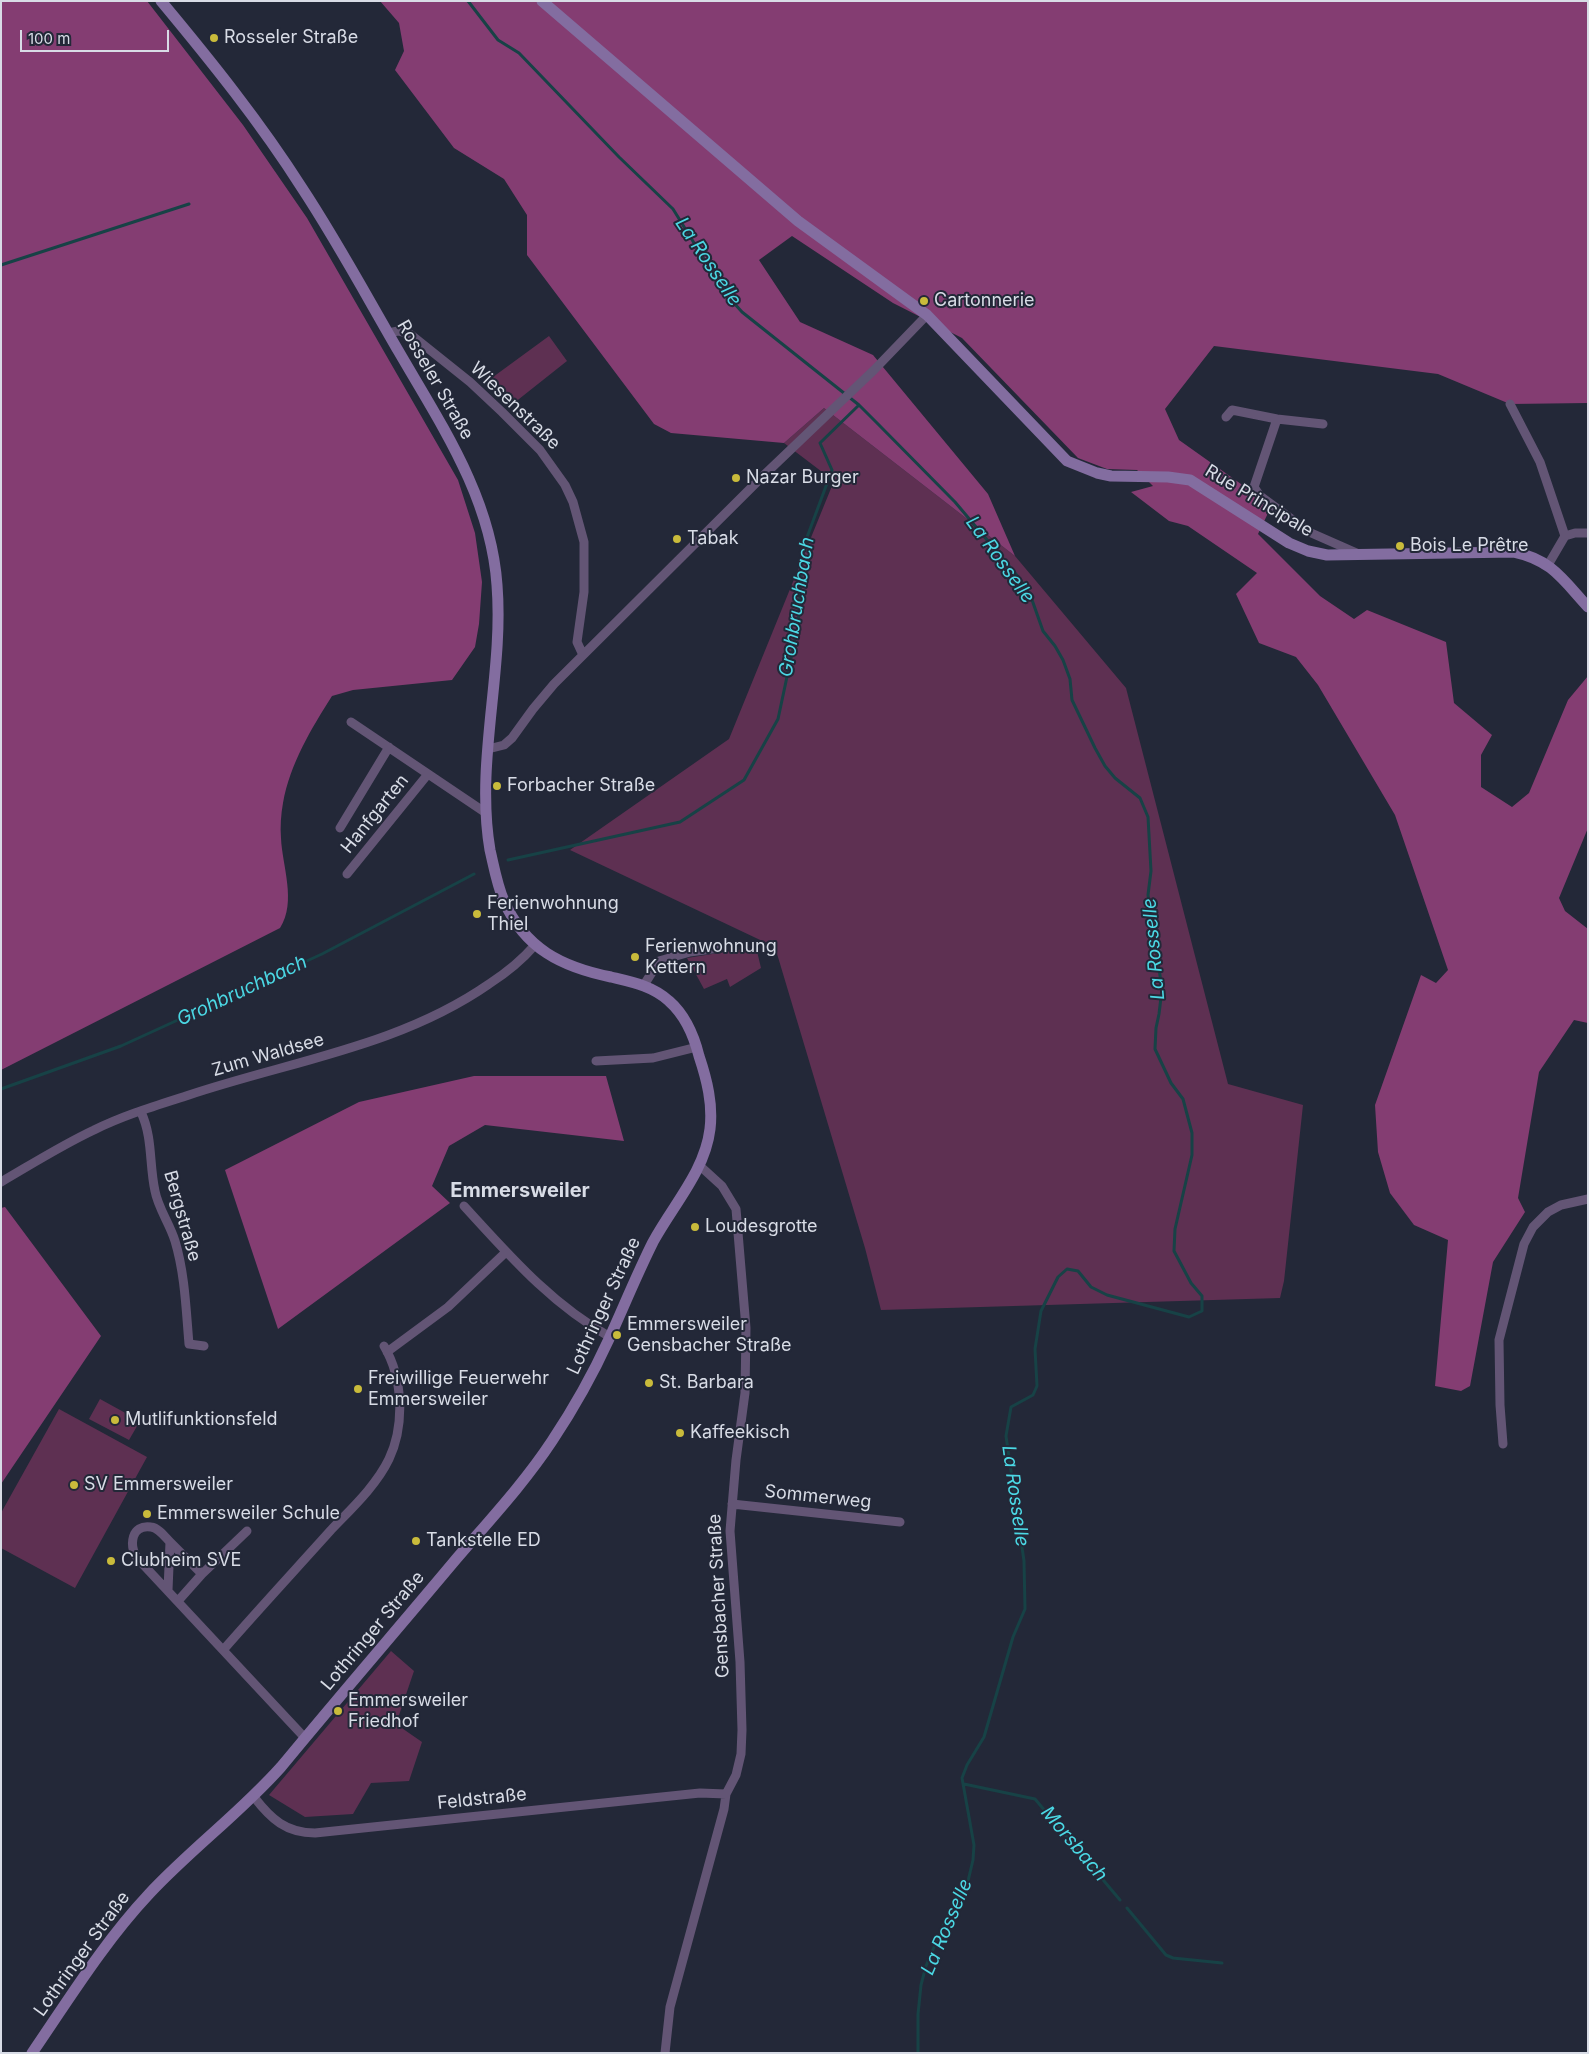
<!DOCTYPE html>
<meta charset="utf-8">
<style>
body{margin:0}
#map{position:relative;width:1589px;height:2054px;overflow:hidden;background:#232838;font-family:Inter,sans-serif}
canvas{display:block}
.frame{position:absolute;inset:0;border:2px solid #d8dce6;pointer-events:none}
.scale{position:absolute;left:20px;top:30px;width:149px;height:22px;box-sizing:border-box;border:2px solid #d8dce6;border-top:0;padding-left:6px;font-size:15px;line-height:18px;white-space:nowrap;color:#d8dce6;-webkit-text-stroke:4px #232838;paint-order:stroke}
</style>
<div id="map">
<canvas width="1589" height="2054"></canvas>
<div class="frame"></div>
<div class="scale">100 m</div>
</div>
<script>
const ctx = document.querySelector('canvas').getContext('2d');
ctx.lineJoin = 'round';
function fillPath(path, color) { ctx.fillStyle = color; ctx.fill(path, 'evenodd'); }
function strokePath(path, color, width, dash) { ctx.strokeStyle = color; ctx.lineWidth = width; ctx.lineCap = dash ? 'butt' : 'round'; ctx.setLineDash(dash || []); ctx.stroke(path); }
function write(font, color, halo, rows, align = 'center') {
  ctx.font = font + ' Inter,sans-serif'; ctx.lineWidth = 4; ctx.setLineDash([]); ctx.textBaseline = 'middle'; ctx.strokeStyle = halo; ctx.fillStyle = color; for (const [text, x, y, turn = 0] of rows) {
    ctx.save(); ctx.translate(x, y); ctx.rotate((+turn || 0) * Math.PI / 180); ctx.textAlign = isNaN(turn) ? turn : align; if (halo) ctx.strokeText(text, 0, 0); ctx.fillText(text, 0, 0); ctx.restore();
  }
}
const green = new Path2D(`
 M549 336 567 361 514 403 493 377Z
 M824 408 1015 556 1126 688 1228 1084 1303 1105 1284 1281 1280 1298 881 1310 865 1248 775 947 570 850 729 739 834 481 784 443Z
 M756 947 761 968 730 987 727 979 704 989 687 958Z
 M100 1399 140 1421 129 1440 89 1419Z
 M59 1409 147 1457 75 1588 1 1548V1513Z
 M391 1651 414 1671 396 1724 422 1742 409 1781 371 1783 353 1814 305 1817 269 1795Z`);
const forest = new Path2D(`
 M1 1H147L243 125 307 218 458 480 475 533 482 582 479 624 475 647 452 680 353 690 332 696C311 729 290 764 283 803 281 814 280 827 281 838 282 865 297 902 280 928L1 1070Z
 M380 1H1588V403L1510 404 1438 374 1214 346 1165 409 1179 440 1248 489 1269 511 1258 534 1320 596 1354 619 1367 610 1446 642 1454 703 1492 735 1481 755V787L1512 807 1529 793 1568 700 1588 676V828L1559 898 1565 911 1588 929V1023L1574 1020 1539 1072 1518 1198 1525 1212 1493 1262 1470 1386 1461 1391 1435 1386 1448 1240 1414 1225 1390 1193 1378 1152 1375 1105 1421 975 1436 983 1448 970 1395 815 1318 685 1296 657 1259 643 1236 594 1257 573 1188 526 1169 521 1131 492 1153 486 1137 470 1107 469 1078 458 962 338 893 303 792 236 759 260 800 322 873 355 988 494 1015 556 824 408 784 443 671 433 654 424 527 255V215L504 179 454 148 395 70 404 51 399 23Z
 M474 1076H606L624 1141 485 1125 449 1146 432 1186 450 1203 278 1329 225 1170 359 1102Z
 M5 1207 101 1336 1 1484V1208Z`);
const stream = new Path2D(`
 M468 1 498 40 519 53 619 157 673 209 725 293 742 312 859 405 877 423 955 502 1020 579 1031 597 1043 631 1055 646 1063 660 1070 679 1072 700 1095 748 1105 766 1115 778 1140 798 1148 817 1151 871 1148 895 1162 989 1159 1014 1156 1028 1155 1049 1171 1083 1183 1099 1192 1133V1155L1175 1229 1174 1251 1191 1283 1202 1296V1311L1189 1317 1107 1295 1091 1287 1078 1271 1067 1269 1058 1277 1041 1311 1035 1349 1037 1386 1033 1395 1011 1407 1006 1436 1024 1561 1025 1609 1013 1637 984 1737 967 1765 962 1778 974 1845 973 1860 968 1881 946 1919 926 1966 921 1985 918 2014V2053
 M1 265 189 204
 M508 860 680 822 744 780 778 719 798 625 803 548 832 470 820 443 859 405
 M1 1089 121 1046 322 954 474 874
 M964 1784 1035 1799 1120 1900
 M1127 1908 1166 1955 1173 1958 1222 1963`);
const street = new Path2D(`
 M388 333 398 331 410 334 470 382 502 412 540 450 565 485 573 502 584 542V592L577 642 583 655
 M1510 404 1540 462 1565 536
 M1226 417 1232 410 1277 419 1323 424
 M1277 419 1254 487 1260 496 1309 532 1359 554
 M1548 565 1565 536 1575 533H1588
 M351 722 486 813
 M488 749 504 745 512 738 533 709 554 684 763 476 874 370 927 315
 M340 828 389 747
 M347 874 428 774
 M644 985 659 961 690 952 719 948
 M596 1061 653 1058 697 1047
 M141 1112C153 1138 149 1164 155 1191 158 1208 170 1224 175 1241 185 1274 186 1310 189 1344L204 1346
 M1 1182C32 1164 62 1145 94 1130 124 1115 158 1105 189 1095 291 1061 400 1046 489 984 506 973 522 960 535 945
 M464 1206C509 1255 551 1304 610 1337
 M387 1352 448 1307 506 1252
 M1503 1444 1500 1405 1499 1340 1524 1244 1533 1227 1548 1212 1561 1205 1588 1199
 M732 1504 900 1522
 M170 1542 202 1574
 M168 1590 170 1542C165 1537 159 1528 151 1527 131 1524 129 1545 137 1558L305 1738
 M178 1601 202 1574 247 1531
 M224 1649C259 1609 295 1570 331 1530 351 1509 376 1486 389 1459 405 1425 403 1378 384 1346
 M254 1797C271 1819 286 1833 315 1833L700 1793 726 1794
 M665 2053 670 2007 724 1809 726 1794 736 1775 741 1754 742 1730 740 1662 730 1531 736 1460 745 1393 746 1328 736 1209 722 1186 699 1165`);
const secondary = new Path2D(`
 M542 1 798 221 927 315 1067 461 1097 473 1111 476 1168 477 1190 480 1289 543 1308 551 1327 555 1514 552C1552 560 1563 580 1588 607
 M32 2053C69 1999 104 1942 149 1894 191 1849 240 1813 281 1767 337 1699 395 1632 452 1564 486 1524 523 1485 552 1441 574 1408 593 1374 609 1339 624 1306 637 1274 653 1242 673 1205 705 1171 710 1129 713 1104 707 1080 699 1056 694 1036 685 1015 669 1001 653 986 632 982 611 977 562 967 525 949 504 901 497 885 494 867 490 850 475 762 504 673 497 585 491 498 442 426 399 352 367 297 337 241 302 188 260 122 211 61 161 1`);
const markers = [
 [214,38,5,"#c9bb3b"],
 [924,301,5,"#c9bb3b"],
 [736,478,5,"#c9bb3b"],
 [677,539,5,"#c9bb3b"],
 [1400,546,5,"#c9bb3b"],
 [497,786,5,"#c9bb3b"],
 [477,914,5,"#c9bb3b"],
 [635,957,5,"#c9bb3b"],
 [695,1227,5,"#c9bb3b"],
 [617,1335,5,"#c9bb3b"],
 [649,1383,5,"#c9bb3b"],
 [358,1389,5,"#c9bb3b"],
 [115,1420,5,"#c9bb3b"],
 [680,1433,5,"#c9bb3b"],
 [74,1485,5,"#c9bb3b"],
 [147,1514,5,"#c9bb3b"],
 [416,1541,5,"#c9bb3b"],
 [111,1561,5,"#c9bb3b"],
 [338,1711,5,"#c9bb3b"]
];
const poiNames = [
 ["Rosseler Straße",224,38],
 ["Cartonnerie",934,301],
 ["Nazar Burger",746,478],
 ["Tabak",687,539],
 ["Bois Le Prêtre",1410,546],
 ["Forbacher Straße",507,786],
 ["Ferienwohnung",487,904],
 ["Thiel",487,925],
 ["Ferienwohnung",645,947],
 ["Kettern",645,968],
 ["Loudesgrotte",705,1227],
 ["Emmersweiler",627,1325],
 ["Gensbacher Straße",627,1346],
 ["Freiwillige Feuerwehr",368,1379],
 ["Emmersweiler",368,1400],
 ["St. Barbara",659,1383],
 ["Mutlifunktionsfeld",125,1420],
 ["Kaffeekisch",690,1433],
 ["SV Emmersweiler",84,1485],
 ["Emmersweiler Schule",157,1514],
 ["Tankstelle ED",426,1541],
 ["Clubheim SVE",121,1561],
 ["Emmersweiler",348,1701],
 ["Friedhof",348,1722]
];
const streetNames = [
 ["Rosseler Straße",435,380,60],
 ["Wiesenstraße",515,406,44],
 ["Rue Principale",1259,501,31],
 ["Hanfgarten",375,814,-51],
 ["Zum Waldsee",268,1055,-16],
 ["Bergstraße",182,1216,74],
 ["Lothringer Straße",604,1306,-65],
 ["Sommerweg",818,1497,6],
 ["Gensbacher Straße",719,1596,-93],
 ["Lothringer Straße",373,1631,-50],
 ["Feldstraße",482,1799,-6],
 ["Lothringer Straße",82,1954,-54]
];
const waterNames = [
 ["La Rosselle",708,262,56],
 ["La Rosselle",1000,560,54],
 ["Grohbruchbach",797,607,-81],
 ["La Rosselle",1154,949,-95],
 ["Grohbruchbach",242,991,-25],
 ["La Rosselle",1015,1496,82],
 ["Morsbach",1074,1844,50],
 ["La Rosselle",947,1927,-67]
];
const quarterNames = [
 ["Emmersweiler",520,1191]
];
fillPath(green, '#5e3052');
fillPath(forest, '#843d72');
strokePath(stream, '#174246', 3);
strokePath(street, '#635575', 9);
strokePath(secondary, '#836da0', 11);
for (const [x, y, r, color] of markers) { const dot = new Path2D(); dot.arc(x, y, r, 0, 2 * Math.PI); ctx.fillStyle = color; ctx.fill(dot); strokePath(dot, '#232838', 2); }
write('18px', '#d8dce6', '#232838', poiNames, 'left');
write('18px', '#d8dce6', '#232838', streetNames);
write('italic 19px', '#4bd8e4', '#232838', waterNames);
write('bold 20px', '#d8dce6', '#232838', quarterNames);
</script>
